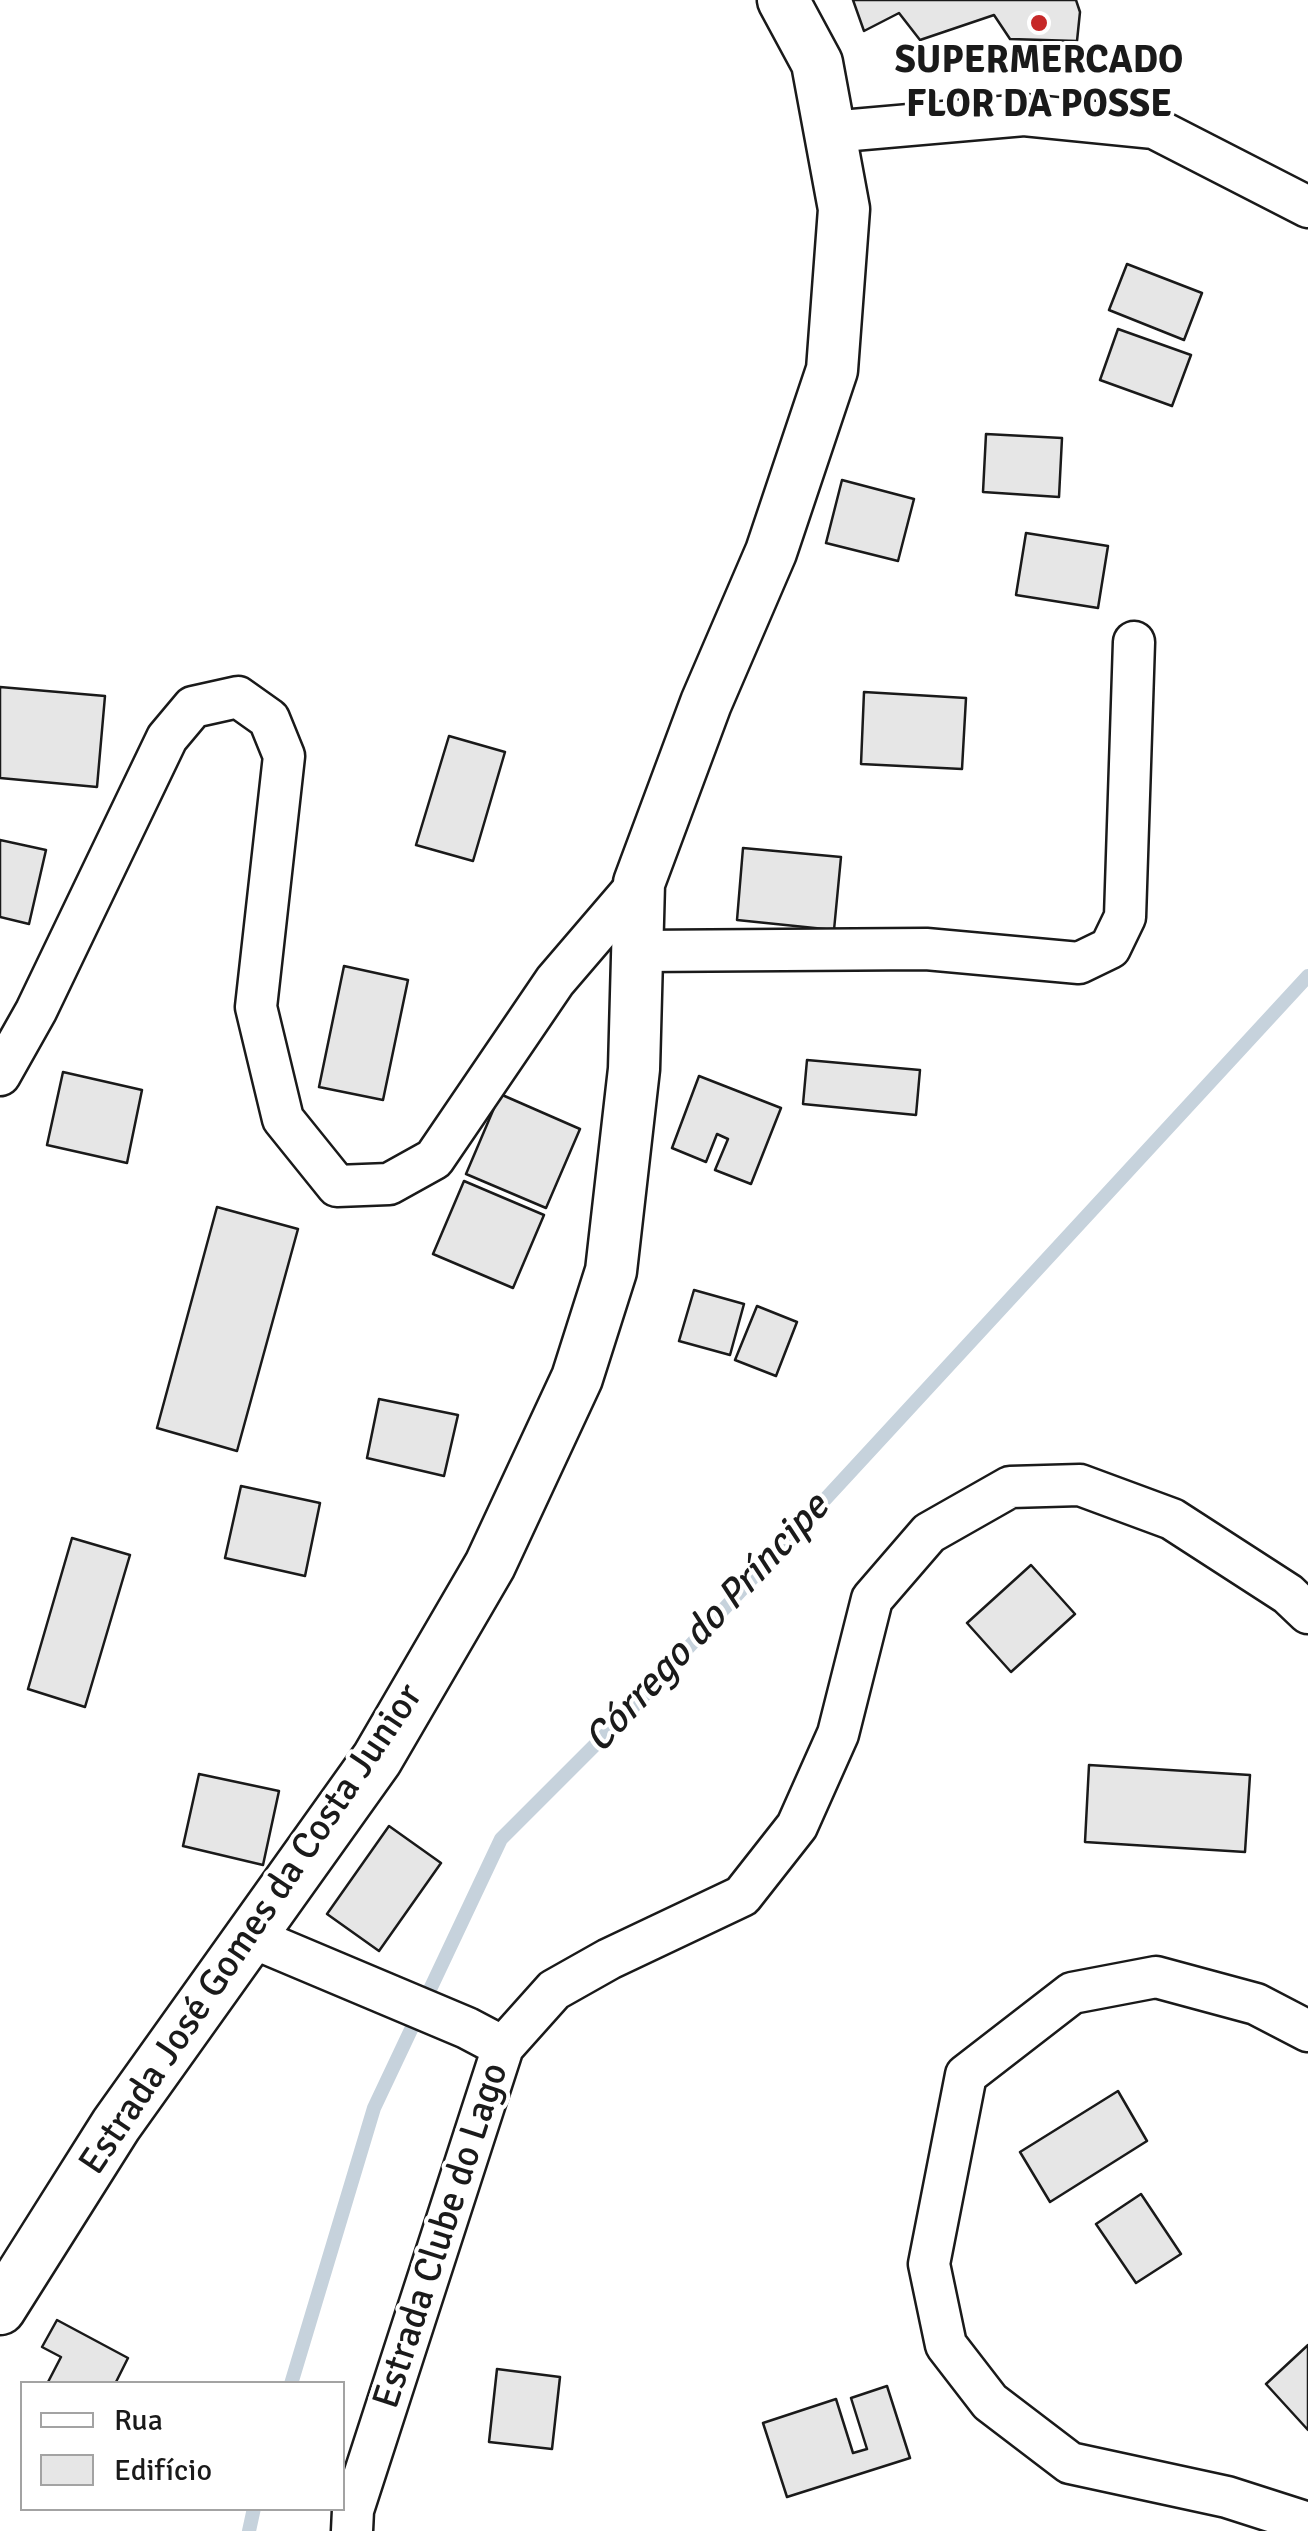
<!DOCTYPE html>
<meta charset="utf-8">
<style>
body{margin:0}
#map{position:relative;width:1308px;height:2531px;overflow:hidden;background:#fff;font-family:Signika,sans-serif}
canvas{display:block}
.legend{position:absolute;left:20px;top:2381px;width:325px;height:130px;box-sizing:border-box;background:#fff;border:2px solid #a3a3a3;margin:0;padding:12px 18px;list-style:none;font-size:30px;color:#1a1a1a}
.legend li{display:flex;align-items:center;gap:20px;height:50px}
.legend b{width:50px;border:2px solid #a3a3a3}
</style>
<div id="map">
<canvas width="1308" height="2531"></canvas>
<ul class="legend">
<li><b style="height:12px;background:#fff"></b>Rua</li>
<li><b style="height:28px;background:#e6e6e6"></b>Edifício</li>
</ul>
</div>
<script>
const ctx = document.querySelector('canvas').getContext('2d');
ctx.lineJoin = 'round';
function strokePath(path, color, width, dash) { ctx.strokeStyle = color; ctx.lineWidth = width; ctx.lineCap = dash ? 'butt' : 'round'; ctx.setLineDash(dash || []); ctx.stroke(path); }
function fillPath(path, color) { ctx.fillStyle = color; ctx.fill(path, 'evenodd'); }
function write(font, color, halo, rows, align = 'center') {
  ctx.font = font + ' Signika,sans-serif'; ctx.lineWidth = 8; ctx.setLineDash([]); ctx.textBaseline = 'middle'; ctx.strokeStyle = halo; ctx.fillStyle = color; for (const [text, x, y, turn = 0] of rows) {
    ctx.save(); ctx.translate(x, y); ctx.rotate((+turn || 0) * Math.PI / 180); ctx.textAlign = isNaN(turn) ? turn : align; if (halo) ctx.strokeText(text, 0, 0); ctx.fillText(text, 0, 0); ctx.restore();
  }
}
const stream = new Path2D(`
 M291 2384 374 2108 501 1839 639 1701 1308 976
 M249 2531 254 2508`);
const building = new Path2D(`
 M853 0H1076L1080 12 1077 41 1010 39 994 15 920 40 899 13 864 31Z
 M1127 264 1202 293 1184 340 1109 310Z
 M1118 329 1191 355 1172 406 1100 380Z
 M986 434 1062 438 1059 497 983 492Z
 M842 480 914 499 898 561 826 543Z
 M1026 533 1108 546 1098 608 1016 595Z
 M0 687 105 696 97 787 0 778Z
 M864 692 966 698 962 769 861 764Z
 M449 736 505 752 473 861 416 845Z
 M0 840 46 850 29 924 0 917Z
 M743 848 841 857 834 930 737 920Z
 M344 966 408 980 383 1100 319 1087Z
 M807 1060 920 1070 916 1115 803 1104Z
 M63 1072 142 1090 127 1163 47 1145Z
 M699 1076 781 1108 751 1184 715 1170 728 1139 717 1134 706 1162 672 1148Z
 M500 1094 580 1129 546 1208 466 1174Z
 M464 1181 544 1215 513 1288 433 1254Z
 M217 1207 298 1229 237 1451 157 1428Z
 M694 1290 744 1304 730 1355 679 1341Z
 M757 1306 797 1322 776 1376 735 1360Z
 M379 1399 458 1415 444 1476 367 1458Z
 M241 1486 320 1503 305 1576 225 1558Z
 M72 1538 130 1555 85 1707 28 1689Z
 M1031 1565 1075 1614 1011 1672 967 1623Z
 M1089 1765 1250 1775 1245 1852 1085 1842Z
 M199 1774 279 1791 263 1865 183 1846Z
 M389 1826 441 1863 379 1951 327 1914Z
 M1118 2091 1147 2141 1050 2202 1020 2152Z
 M1141 2194 1181 2254 1136 2283 1096 2224Z
 M57 2320 128 2358 115 2384H47L61 2357 42 2347Z
 M1308 2345V2430L1266 2384Z
 M497 2369 560 2377 552 2449 489 2442Z
 M887 2386 910 2458 787 2497 763 2423 836 2399 853 2453 867 2449 851 2398Z`);
const minor = new Path2D(`
 M830 132 1024 115 1154 128 1308 207
 M639 951 926 949 1079 963 1110 948 1125 917 1134 642
 M0 1075 36 1011 167 738 193 707 238 697 269 719 284 756 256 1007 283 1119 337 1186 389 1184 434 1159 555 981 639 883
 M251 1937 467 2028 503 2047
 M1308 2031 1256 2004 1156 1977 1072 1993 966 2075 929 2264 946 2345 990 2402 1070 2463 1227 2497 1308 2523
 M352 2531 353 2510 503 2047 554 1990 609 1959 742 1896 797 1826 838 1734 872 1599 929 1533 1010 1487 1080 1485 1172 1519 1288 1594 1308 1613`);
const tertiary = new Path2D(`
 M0 2309 116 2125 377 1759 490 1565 577 1378 611 1271 634 1069 639 883 706 703 771 552 832 370 844 209 817 63 783 0`);
const markers = [
 [1039,23,10,"#c62828"]
];
const poiNames = [
 ["SUPERMERCADO",1039,62],
 ["FLOR DA POSSE",1039,106]
];
const streetNames = [
 ["Estrada José Gomes da Costa Junior",252,1930,-56],
 ["Estrada Clube do Lago",442,2236,-72]
];
const waterNames = [
 ["Córrego do Príncipe",708,1624,-47]
];
strokePath(stream, '#c6d2dc', 14);
fillPath(building, '#e6e6e6');
strokePath(building, '#1a1a1a', 2.5);
strokePath(minor, '#1a1a1a', 45);
strokePath(tertiary, '#1a1a1a', 55);
strokePath(minor, '#fff', 40);
strokePath(tertiary, '#fff', 50);
for (const [x, y, r, color] of markers) { const dot = new Path2D(); dot.arc(x, y, r, 0, 2 * Math.PI); ctx.fillStyle = color; ctx.fill(dot); strokePath(dot, '#fff', 4); }
write('bold 38px', '#1a1a1a', '#fff', poiNames);
write('38px', '#1a1a1a', '#fff', streetNames);
write('italic 40px', '#1a1a1a', '#fff', waterNames);
</script>
